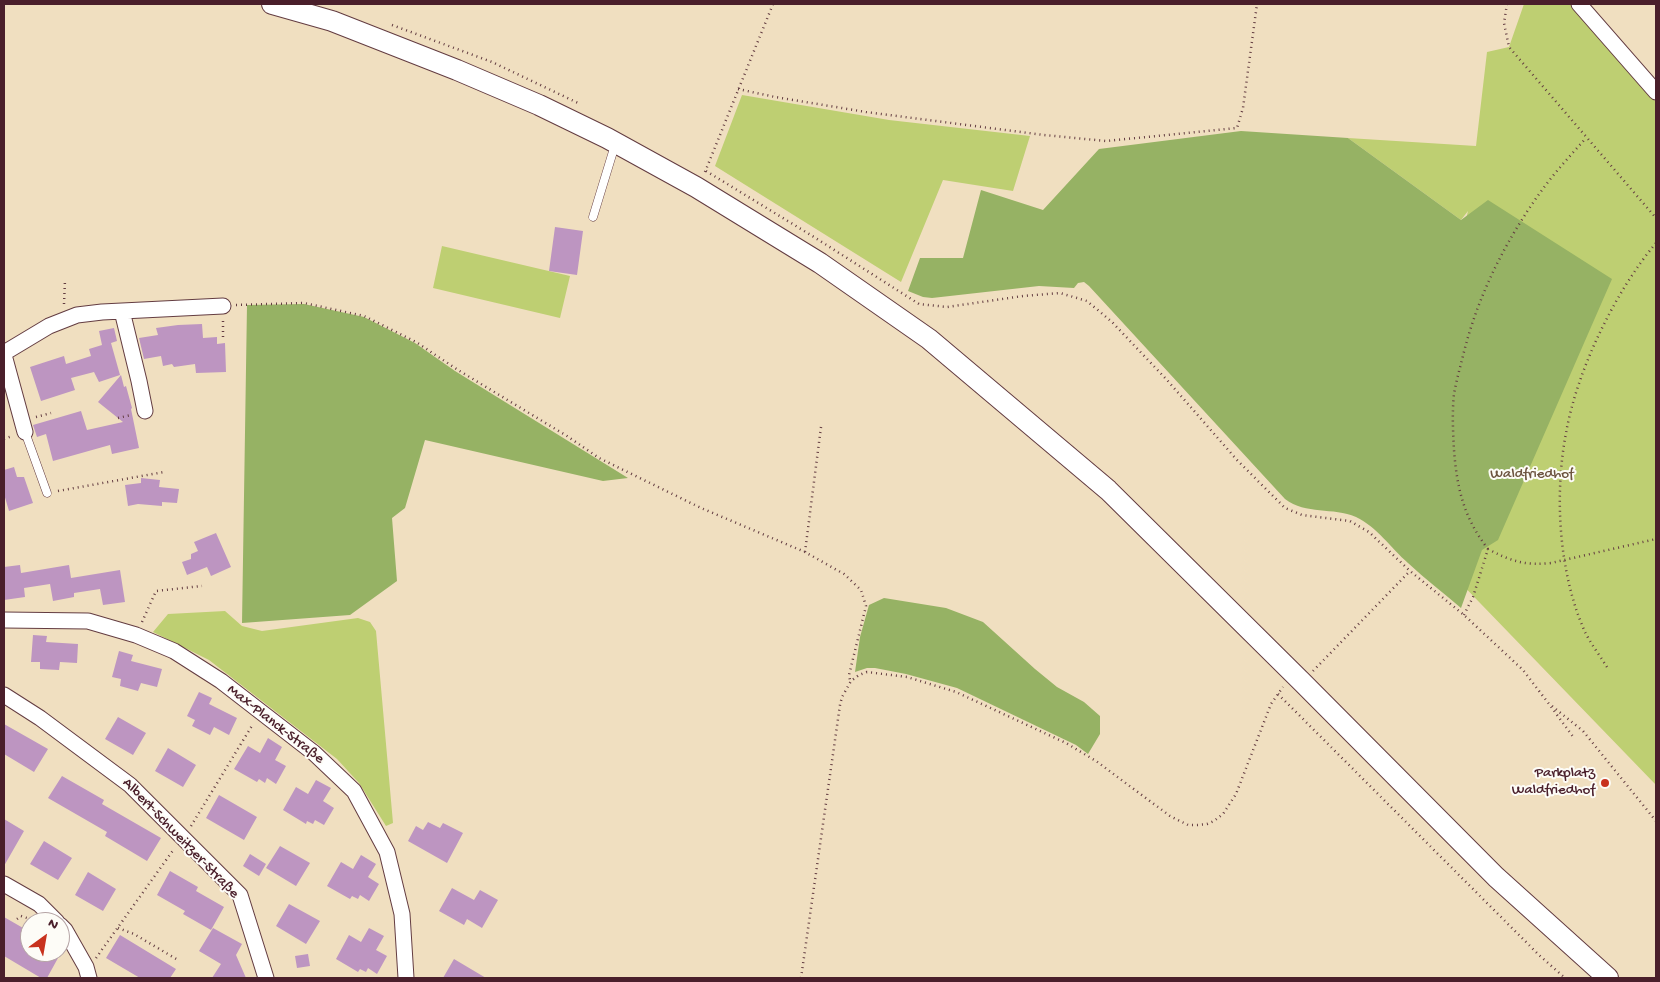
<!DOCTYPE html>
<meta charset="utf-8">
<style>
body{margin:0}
#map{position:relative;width:1660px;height:982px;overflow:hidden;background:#f0dfc0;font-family:"Gochi Hand",sans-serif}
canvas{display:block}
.frame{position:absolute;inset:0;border:5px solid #4a1f2b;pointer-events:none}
.north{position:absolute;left:20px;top:912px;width:50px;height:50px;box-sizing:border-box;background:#fdfcf7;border:1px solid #b5a4a5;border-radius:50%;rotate:32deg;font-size:14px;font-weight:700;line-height:20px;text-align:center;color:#4a1f2b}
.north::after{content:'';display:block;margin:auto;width:18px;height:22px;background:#c8321e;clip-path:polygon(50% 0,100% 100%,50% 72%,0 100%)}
</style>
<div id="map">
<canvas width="1660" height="982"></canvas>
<div class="frame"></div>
<div class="north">N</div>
</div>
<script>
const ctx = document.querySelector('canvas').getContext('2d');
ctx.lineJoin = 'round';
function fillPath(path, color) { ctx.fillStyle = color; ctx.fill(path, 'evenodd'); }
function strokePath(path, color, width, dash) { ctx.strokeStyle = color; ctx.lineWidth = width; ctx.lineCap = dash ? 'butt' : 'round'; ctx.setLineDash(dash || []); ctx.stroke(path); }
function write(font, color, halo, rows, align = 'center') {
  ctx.font = font + ' "Gochi Hand",sans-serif'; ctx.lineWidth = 4; ctx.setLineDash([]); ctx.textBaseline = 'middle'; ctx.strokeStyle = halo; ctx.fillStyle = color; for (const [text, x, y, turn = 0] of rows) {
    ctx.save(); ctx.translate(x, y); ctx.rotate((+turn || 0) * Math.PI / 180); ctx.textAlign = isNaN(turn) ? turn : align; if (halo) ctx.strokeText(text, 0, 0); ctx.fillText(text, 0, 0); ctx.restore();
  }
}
const green = new Path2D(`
 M1524 4H1571L1656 102V785L1393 513 1468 211 1461 220 1348 138 1476 146 1487 52 1509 47Z
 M742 95 889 120 1030 136 1013 191 943 180 901 282 715 166Z
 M442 246 570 276 560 318 433 288Z
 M225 611 242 626 262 631 358 618 370 622 376 631 393 823 386 826 359 783 337 759 209 660 153 632 168 614Z`);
const forest = new Path2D(`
 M1241 131 1348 138 1461 220 1488 200 1612 279 1498 540 1482 550 1461 608C1444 593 1425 579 1408 563 1391 548 1377 527 1356 517 1333 507 1306 515 1285 499L1089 286 1084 282 1078 283 1074 288 1039 286 932 298 923 297 908 291 920 258H963L981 190 1043 210 1099 149Z
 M304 304 364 317 415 343 455 371 628 478 603 481 425 440 405 508 392 518 397 581 350 615 242 623 247 305Z
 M884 598 946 608 983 622 1035 669 1057 687 1084 702 1100 716V734L1088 754 1076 745 957 688 906 674 875 668H867L855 672 860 637 869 605Z`);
const building = new Path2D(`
 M555 227 583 231 577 275 549 271Z
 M202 324 203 338 217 337V344L225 343 226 372 196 373 195 364 174 367 172 364 163 366 161 356 144 359 139 338 158 335 156 328 178 325Z
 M114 328 117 341 111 343 120 375 99 382 94 372 71 378 75 390 41 401 30 367 64 356 66 364 91 356 89 349 102 345 99 331Z
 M121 375 124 387 126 386 132 408 131 409 139 448 112 454 110 445 53 461 46 434 37 437 33 425 81 411 87 430 123 422 98 402Z
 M14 467 17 477H24L33 503 9 511 4 494V470Z
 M141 478 160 480 159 487 179 489 177 503 162 502V506L138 504 128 506 125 485 141 483Z
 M216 533 231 567 211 576 207 567 187 575 182 562 191 559V554L198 551 194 542Z
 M20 565 21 573 69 565 71 578 120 570 125 602 103 605 100 589 74 593V597L53 601 50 584 24 588 25 597 4 600V567Z
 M33 635 47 636 46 642 78 644 77 663 60 662 59 670 40 669V662H31Z
 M119 651 133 655 131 661 162 669 157 687 141 683 138 691 120 686 121 679 112 677Z
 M199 692 212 698 209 704 237 718 229 735 214 727 210 735 192 726 195 720 187 716Z
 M118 717 146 733 133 755 105 739Z
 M4 724 48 749 34 772 4 754Z
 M268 738 282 747 275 760 286 766 276 784 267 778 265 783 259 779 257 782 234 769 248 746 260 753Z
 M168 748 196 765 183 787 155 771Z
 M62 776 104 800 102 804 161 838 147 861 105 836 107 832 48 798Z
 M316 780 331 788 323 801 334 808 324 825 315 820 313 824 307 821 306 824 283 810 296 787 308 794Z
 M219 795 257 817 244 840 206 818Z
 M4 819 24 831 4 866Z
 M428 822 440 828 443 823 463 833 447 863 408 841 416 826 423 830Z
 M44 841 72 858 58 880 30 864Z
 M280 846 310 863 296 886 266 868Z
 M250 854 266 864 259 876 243 866Z
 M361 855 376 864 368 877 379 884 369 901 360 895 358 899 352 896 350 899 327 886 341 862 353 869Z
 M170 871 198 887 196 891 224 907 211 930 183 914 185 911 157 895Z
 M88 872 116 889 103 911 75 895Z
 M452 888 474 900 480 890 498 900 482 928 467 919 464 925 439 911Z
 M289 904 320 921 306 944 276 926Z
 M4 917 30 932V952H48L58 958 47 978H41L4 956Z
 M213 928 242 944 236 955 246 978H212L221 964 199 951Z
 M369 928 384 936 376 950 387 956 377 974 368 968 366 972 360 969 358 972 336 959 349 935 361 942Z
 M120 935 176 969 170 978H140L106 958Z
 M308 954 310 966 297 968 295 956Z
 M454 959 486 978H443Z`);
const path = new Path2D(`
 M1507 4 1504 23 1509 47 1656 218
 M392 25 492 62 578 103
 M738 89 775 97 866 112 1044 135 1106 141 1237 128 1243 108 1257 4
 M706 171 814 237 919 304 947 307 1023 296 1060 293 1087 301 1112 322 1167 380 1237 460 1285 508 1302 515 1350 521 1369 532 1410 571 1464 615 1523 670 1549 704 1574 738
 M705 172 773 4
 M64 304 65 280
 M236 305 304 303 364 316 416 342 458 370 567 436 599 458 701 508 805 552 844 574 861 590 866 606 849 675 850 680
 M223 321V337
 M36 417 51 413
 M118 418 131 415
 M4 439 12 436
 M58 491 164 472
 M1488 549C1464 518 1457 489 1454 450 1453 432 1452 412 1454 394 1456 383 1459 371 1462 360 1476 299 1505 241 1542 190 1555 172 1571 155 1586 138
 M805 552 821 427
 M1464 615 1473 597 1488 549C1510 561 1526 566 1551 563L1656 539
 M142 622 156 591 202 586
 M1607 667C1600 656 1591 644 1585 632 1559 574 1554 496 1566 433 1577 370 1615 292 1656 243
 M1313 671 1410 571
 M1278 694 1539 955 1565 978
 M1552 706 1583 731 1656 821
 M191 826 253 724
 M17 919 21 916 30 919 32 922
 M118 928 134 934 178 960
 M96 958 174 849
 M801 978 840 705 842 697 851 681 859 675 867 672 907 677 956 692 1066 743 1096 761 1170 816 1188 825H1197L1207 824 1214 821 1223 814 1236 794 1271 704 1283 687`);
const service = new Path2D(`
 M593 217 615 145
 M25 432 47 493`);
const minor = new Path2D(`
 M1579 4 1656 92
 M122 311 139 381 145 411
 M4 353 49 326 77 315 102 312 223 306
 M4 355 25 432
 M4 620 88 621 136 635 174 651 221 681 314 753 354 791 387 852 402 914 406 978
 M4 695 40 718 130 785 240 895 266 978
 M4 884 39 904 57 922
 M60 925 65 930 86 967 89 978`);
const tertiary = new Path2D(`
 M272 4 332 21 457 70 539 105 607 138 696 187 820 263 929 339 1108 490 1302 682 1496 877 1608 978`);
const markers = [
 [1605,783,5,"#c8321e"]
];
const parkNames = [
 ["Waldfriedhof",1532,475]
];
const streetNames = [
 ["Max-Planck-Straße",275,725,38],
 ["Albert-Schweitzer-Straße",180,839,46]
];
const poiNames = [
 ["Parkplatz",1595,774],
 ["Waldfriedhof",1595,791]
];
fillPath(green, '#becf72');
fillPath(forest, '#96b264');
fillPath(building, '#bd95c1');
strokePath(service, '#633c41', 9);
strokePath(minor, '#633c41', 17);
strokePath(tertiary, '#633c41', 22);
strokePath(path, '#633c41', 2.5, [1, 4]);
strokePath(service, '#fff', 8);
strokePath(minor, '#fff', 15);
strokePath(tertiary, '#fff', 20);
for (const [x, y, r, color] of markers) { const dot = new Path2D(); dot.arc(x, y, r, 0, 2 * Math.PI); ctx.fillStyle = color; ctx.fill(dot); strokePath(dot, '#fdfcf7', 2); }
write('15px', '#6d5440', '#fdfcf7', parkNames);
write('15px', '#4a1f2b', '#fdfcf7', streetNames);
write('15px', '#4a1f2b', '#fdfcf7', poiNames, 'right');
</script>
